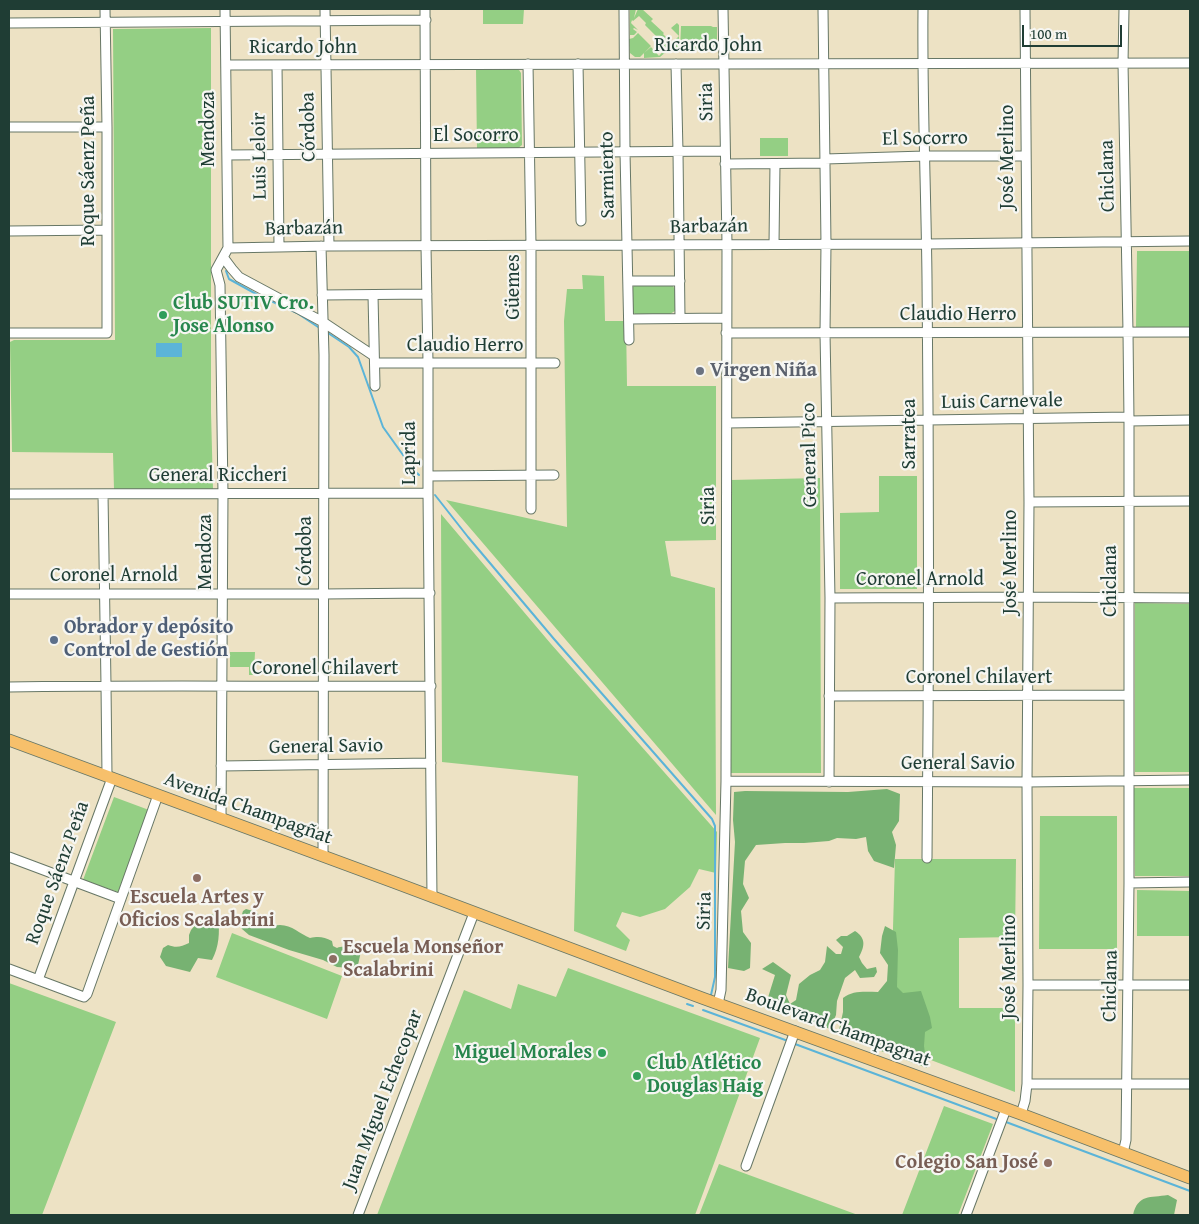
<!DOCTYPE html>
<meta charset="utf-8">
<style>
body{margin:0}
#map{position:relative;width:1199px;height:1224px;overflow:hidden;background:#ede2c4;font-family:"Gentium Book Plus",serif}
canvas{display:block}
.frame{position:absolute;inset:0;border:10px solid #1f3d34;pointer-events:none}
.scale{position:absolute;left:1022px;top:25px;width:100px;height:22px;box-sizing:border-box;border:2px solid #1f3d34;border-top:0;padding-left:6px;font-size:15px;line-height:18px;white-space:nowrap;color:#1f3d34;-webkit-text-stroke:4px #f6f6f2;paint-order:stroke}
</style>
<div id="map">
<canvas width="1199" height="1224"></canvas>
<div class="frame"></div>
<div class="scale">100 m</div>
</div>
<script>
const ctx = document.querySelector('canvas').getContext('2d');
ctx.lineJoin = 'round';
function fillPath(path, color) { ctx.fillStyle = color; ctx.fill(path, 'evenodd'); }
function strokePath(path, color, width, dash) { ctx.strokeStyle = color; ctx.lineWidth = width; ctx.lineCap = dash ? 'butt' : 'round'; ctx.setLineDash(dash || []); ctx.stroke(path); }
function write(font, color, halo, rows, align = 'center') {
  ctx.font = font + ' "Gentium Book Plus",serif'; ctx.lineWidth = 4.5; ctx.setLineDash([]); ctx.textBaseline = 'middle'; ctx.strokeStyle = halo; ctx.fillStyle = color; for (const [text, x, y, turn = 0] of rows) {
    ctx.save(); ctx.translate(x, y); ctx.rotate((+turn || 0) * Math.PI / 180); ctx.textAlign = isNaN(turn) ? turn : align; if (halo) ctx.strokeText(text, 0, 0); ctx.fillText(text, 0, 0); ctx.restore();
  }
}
const green = new Path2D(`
 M483 9H524L523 24H483Z
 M630 9H636L634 18 638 9H642L653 19 651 21 664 33 663 34 672 43 679 36 671 28 677 23 679 25V44L677 48V51H667L660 57 644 58V53L651 47 659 56 666 48 658 40V38L645 25 646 23 639 16 633 21 632 20 631 23 638 30 634 28 633 29 637 32 634 35H630Z
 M681 26H711L713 27H717V47L712 51H680Z
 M211 28V412L213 489H114L113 453 12 452 10 342 14 340H115L113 29Z
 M638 33 651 46 640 57H635L630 53 629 39 633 38Z
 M476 68H516L519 70 521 73 522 145 517 149H477Z
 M760 138H788V156H760Z
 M1137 251H1190V327H1136Z
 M582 275 604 276 605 321H626L627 386H716V540L665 541 671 576 715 588 716 815 446 500 567 527 564 321 567 289H583Z
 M635 285H672L675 289V311L670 314 637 315 632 312V288Z
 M879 476H917V589H840V513L879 512Z
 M820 478 821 773H731L730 480Z
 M441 514 551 644 717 832 716 873 699 869 690 887 665 909 640 917 622 912 616 926 630 940 626 951 574 931 578 776 442 762Z
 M1135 603 1190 604V772H1135Z
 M230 652H255L254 675H249V667H230Z
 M1134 788H1190V876H1135Z
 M114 797 149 810 118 892 83 880Z
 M1040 816H1117V949H1039Z
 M895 859H1016L1015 937 959 938V1008H1015V1092L923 1057 891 997Z
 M1137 890 1190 891V936H1137Z
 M232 933 342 976 327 1019 216 977Z
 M568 968 760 1038 695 1215H377L464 990 511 1009 518 984 556 997Z
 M9 983 116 1022 42 1215H9Z
 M944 1106 993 1124 958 1215H902Z
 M719 1164 858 1215H699Z`);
const forest = new Path2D(`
 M887 789 900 794 899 821 892 832 896 845 894 868 874 861 868 851 866 837 856 839 837 838 829 841 804 843H785L756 845 745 861 743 884 749 898 741 911 743 932 751 943 750 968 744 971 728 968 735 842 733 820 734 792 745 791 848 792Z
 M246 909 253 911 262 916 267 927C272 927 276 925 280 925 292 925 300 934 310 938 319 936 324 937 332 941L333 946 337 948C344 945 349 949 357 946L361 951 358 965 352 968 337 967 323 960 289 950 249 935 242 929 239 924 243 911Z
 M212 914 218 918C220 932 219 947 212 960L198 958 190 972 166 966 160 957 163 948 168 945C176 948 181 947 189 943V935L191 930 203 916Z
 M885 926 896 932 898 950 897 987 903 993 921 991 930 1017 932 1028 925 1032 924 1046 927 1068 838 1035 843 1012V998C853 990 866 992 878 992L887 981 888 965 880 953 882 936Z
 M855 931C866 938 865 946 859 957L862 963 867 969 876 967 877 972 874 977 860 978 855 970 845 978 837 1001 836 1015 830 1029 766 1004 775 975 762 969 773 962 791 975 786 995 790 1004 796 1000 799 984 810 975 820 970 825 962 827 946 836 954H841L843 947 836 940 841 936H847Z
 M1168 1195 1177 1200 1174 1215H1133C1138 1194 1150 1198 1168 1195Z`);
const water = new Path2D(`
 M156 343H182V357H156Z`);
const stream = new Path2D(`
 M226 271 229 279 258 295 297 313 318 327
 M328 333 349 347 358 357 383 427 413 469 419 475
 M435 495 468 537 554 639 712 819 715 826V977L711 995
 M687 1004 693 1006
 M703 1010 788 1041
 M795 1044 999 1120
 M1006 1122 1190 1191`);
const minor = new Path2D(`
 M225 9 228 248
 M325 9 329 246
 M425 9 426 246 428 363V493L432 897
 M624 9 625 152 629 340
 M823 9 826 244 825 333 830 598 829 782
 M923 9C922 98 926 188 927 278 929 471 929 665 927 858
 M9 23 426 20
 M528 64 531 245V509
 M578 64 581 221
 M676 64 678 152 680 318
 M226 65 1190 63
 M277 65 279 247
 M9 127H107
 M227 155 725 151
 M825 159 925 156H1025
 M725 164 825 163
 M9 231 106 230
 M774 244 775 164
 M321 246 324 355 323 856
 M228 248 329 246 927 244 1190 241
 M223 257 232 269 239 277 323 322 374 356
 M628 281H680
 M322 295 427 294
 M373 295 375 386
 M629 319 726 318
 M9 333H107V127L105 9
 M726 333 1190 332
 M375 363H555
 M1129 421 1190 420
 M727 423 1129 417
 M428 476 554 475
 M9 494 428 493
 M103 494 106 685 107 776
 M1029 502 1190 501
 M9 594H323L430 593
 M830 598 1029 597 1190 598
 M9 687C149 685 290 687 431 686
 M829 696 1128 695
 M221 766 431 763
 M726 781 1027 782 1190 780
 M221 818 223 494 220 285 216 270 228 248
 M9 857 121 899
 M1129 883 1190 882
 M9 969 81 996 84 997 87 994 158 795
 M38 980 112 778
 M1028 985H1190
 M718 1004 721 990 726 781 727 244 723 9
 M1027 1084H1190
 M1021 1114 1025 1101 1027 1084 1028 985 1027 782 1029 502 1025 9
 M1123 1153 1126 1140 1129 883V421L1128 332 1123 63 1124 9
 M746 1166 795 1031
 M358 1215 474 913
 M966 1215 1006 1109`);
const major = new Path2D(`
 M9 740 396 883 702 998 1021 1114 1190 1178`);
const markers = [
 [163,315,5,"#2e9e5b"],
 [700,371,5,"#6b7280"],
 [54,640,5,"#5c6f8a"],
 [197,878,5,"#8d6e63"],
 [333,959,5,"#8d6e63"],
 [602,1053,5,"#2e9e5b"],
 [637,1076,5,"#2e9e5b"],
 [1048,1163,5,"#8d6e63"]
];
const streetNames = [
 ["Ricardo John",708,46],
 ["Ricardo John",303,48],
 ["Siria",707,102,-91],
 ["Córdoba",309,127,-91],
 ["Mendoza",209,129,-90],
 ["El Socorro",476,136],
 ["El Socorro",925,139,-1],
 ["Luis Leloir",260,156,-91],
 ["José Merlino",1008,157,-90],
 ["Roque Sáenz Peña",89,171,-90],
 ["Sarmiento",608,175,-91],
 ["Chiclana",1108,176,-91],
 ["Barbazán",709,227,-1],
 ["Barbazán",304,229,-1],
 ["Güemes",514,287,-90],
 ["Claudio Herro",958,315],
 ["Claudio Herro",465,346],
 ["Luis Carnevale",1002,402,-1],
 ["Sarratea",910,434,-90],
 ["Laprida",410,453,-90],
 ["General Pico",810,455,-91],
 ["General Riccheri",218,476],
 ["Siria",709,506,-90],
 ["Córdoba",306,551,-90],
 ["Mendoza",206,552,-90],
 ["José Merlino",1011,562,-90],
 ["Coronel Arnold",114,576],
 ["Coronel Arnold",920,580],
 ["Chiclana",1111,581,-90],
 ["Coronel Chilavert",325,669],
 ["Coronel Chilavert",979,678],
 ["General Savio",326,747,-1],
 ["General Savio",958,764],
 ["Avenida Champagñat",248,809,20],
 ["Roque Sáenz Peña",58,873,-70],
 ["Siria",705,911,-88],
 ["José Merlino",1010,967,-90],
 ["Chiclana",1111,986,-89],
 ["Boulevard Champagnat",838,1028,20],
 ["Juan Miguel Echecopar",383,1100,-69]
];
const leisureNames = [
 ["Club SUTIV Cro.",173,304],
 ["Jose Alonso",173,327],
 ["Miguel Morales",592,1053,"right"],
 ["Club Atlético",647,1064],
 ["Douglas Haig",647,1087]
];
const worshipNames = [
 ["Virgen Niña",710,371]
];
const serviceNames = [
 ["Obrador y depósito",64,628],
 ["Control de Gestión",64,651]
];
const educationNames = [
 ["Escuela Artes y",197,898],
 ["Oficios Scalabrini",197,921],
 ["Escuela Monseñor",343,948,"left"],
 ["Scalabrini",343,971,"left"],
 ["Colegio San José",1038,1163,"right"]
];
fillPath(green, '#94cf84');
fillPath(forest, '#77b272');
fillPath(water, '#5bb4d8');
strokePath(stream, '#5bb4d8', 2);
strokePath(minor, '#677766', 11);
strokePath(major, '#677766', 13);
strokePath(minor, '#fff', 9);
strokePath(major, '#f7c06b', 11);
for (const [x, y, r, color] of markers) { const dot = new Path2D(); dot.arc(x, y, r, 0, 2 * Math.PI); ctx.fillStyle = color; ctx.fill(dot); strokePath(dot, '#f6f6f2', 2); }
write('20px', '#1f3d34', '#f6f6f2', streetNames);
write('bold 20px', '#27864d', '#f6f6f2', leisureNames, 'left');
write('bold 20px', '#5b616d', '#f6f6f2', worshipNames, 'left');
write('bold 20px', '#4e5e75', '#f6f6f2', serviceNames, 'left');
write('bold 20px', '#785e54', '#f6f6f2', educationNames);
</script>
